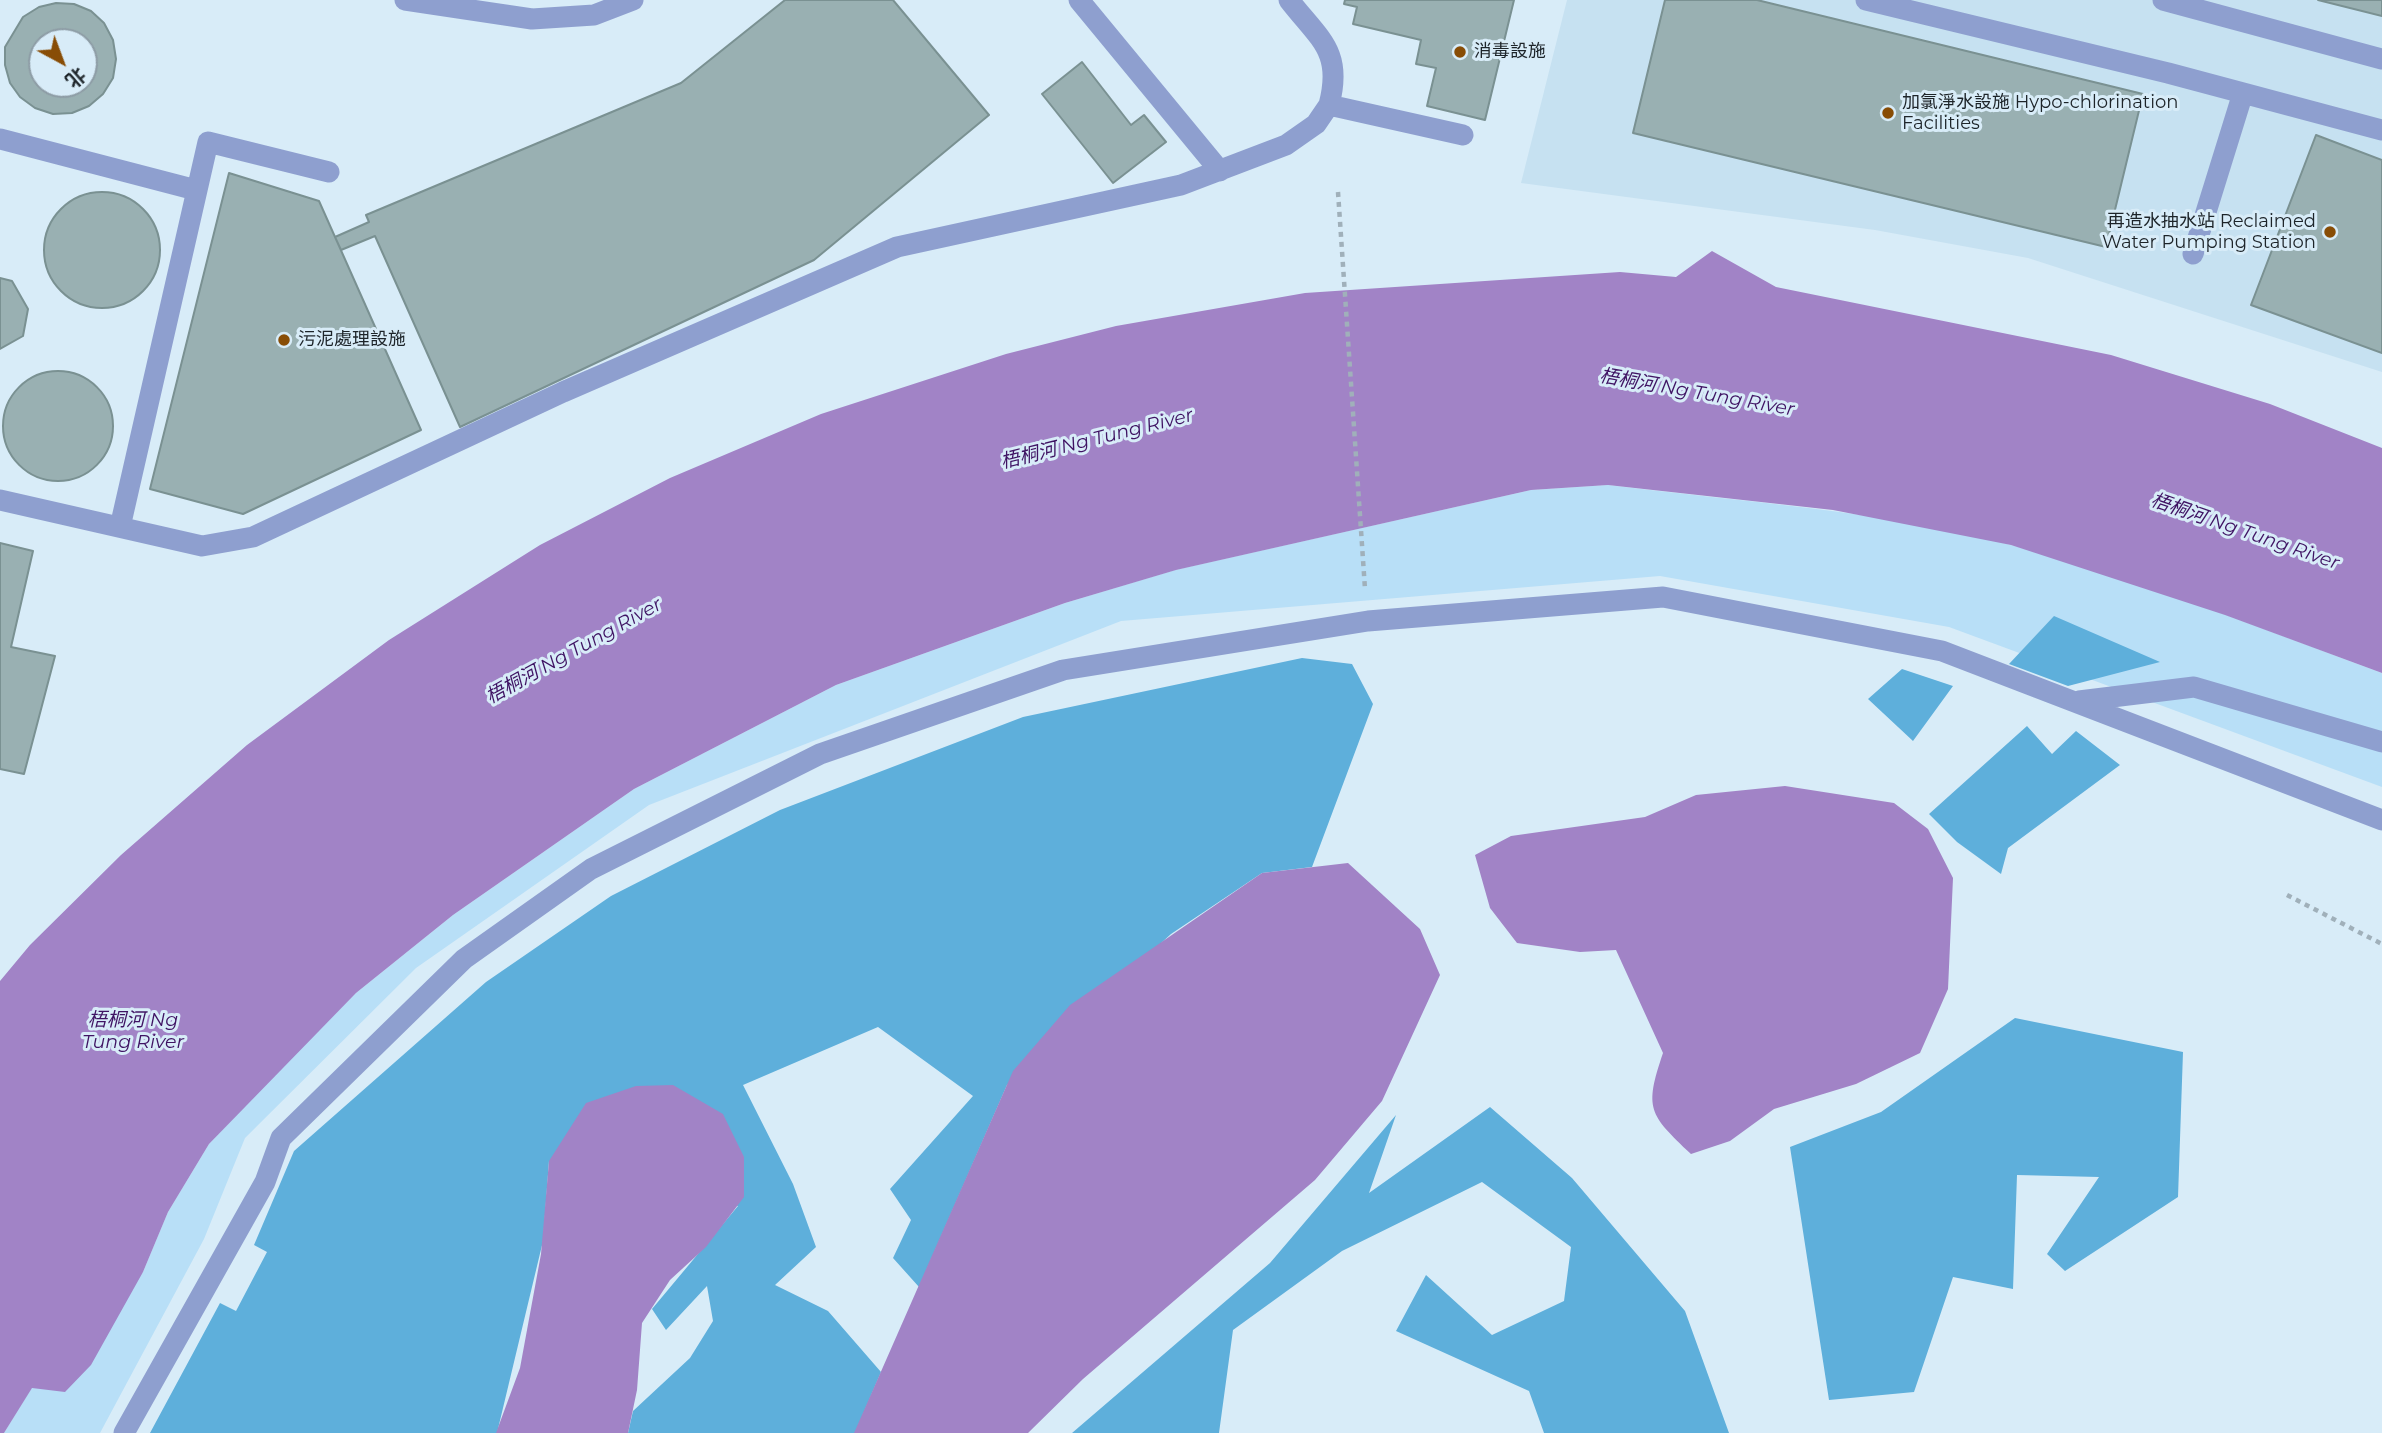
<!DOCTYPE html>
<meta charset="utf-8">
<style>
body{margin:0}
#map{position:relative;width:2382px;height:1433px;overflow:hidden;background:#d8ecf8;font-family:Montserrat,"Noto Sans SC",sans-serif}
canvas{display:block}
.north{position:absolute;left:28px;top:28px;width:70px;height:70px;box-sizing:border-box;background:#d8ecf8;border:2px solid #8d9ca5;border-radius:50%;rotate:139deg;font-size:19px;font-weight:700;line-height:28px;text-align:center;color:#1d2429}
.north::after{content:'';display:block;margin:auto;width:24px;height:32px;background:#884d06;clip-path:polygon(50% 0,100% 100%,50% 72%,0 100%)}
</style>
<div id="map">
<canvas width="2382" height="1433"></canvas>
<div class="north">北</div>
</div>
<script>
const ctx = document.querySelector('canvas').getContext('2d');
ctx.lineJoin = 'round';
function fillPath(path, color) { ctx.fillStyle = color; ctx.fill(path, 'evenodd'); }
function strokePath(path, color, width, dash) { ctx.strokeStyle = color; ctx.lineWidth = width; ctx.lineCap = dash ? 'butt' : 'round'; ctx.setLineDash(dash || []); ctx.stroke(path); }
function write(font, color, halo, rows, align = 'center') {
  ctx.font = font + ' Montserrat,"Noto Sans SC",sans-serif'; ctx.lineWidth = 6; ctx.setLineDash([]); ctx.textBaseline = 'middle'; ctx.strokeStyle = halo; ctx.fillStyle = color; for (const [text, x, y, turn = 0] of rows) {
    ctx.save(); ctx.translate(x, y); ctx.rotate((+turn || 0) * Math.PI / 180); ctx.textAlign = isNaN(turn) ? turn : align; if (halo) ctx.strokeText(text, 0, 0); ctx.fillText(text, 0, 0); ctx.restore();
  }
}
const built = new Path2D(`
 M1567 0H2382V372L2028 258 1875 230 1521 183Z`);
const green = new Path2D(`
 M1608 485C1743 502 1879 510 2011 545 2136 578 2260 628 2382 673V787L1949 627 1660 576 1121 621 649 805 416 968 245 1138 204 1239 100 1433H4L32 1387 143 1272 168 1212 209 1144 268 1081 356 993 453 915 634 789 836 685 1065 603 1175 570 1531 490Z`);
const forest = new Path2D(`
 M2054 616 2160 662 2068 686 2009 664Z
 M1302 658 1352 664 1373 704 1312 867 1262 873 1171 934 1007 1085 919 1287 893 1258 911 1220 890 1189 973 1096 878 1027 743 1085 793 1184 816 1247 775 1285 828 1311 881 1372 855 1433H628L633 1411 690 1358 713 1321 707 1286 666 1330 652 1309 738 1206 549 1161 543 1241 497 1433H150L220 1303 236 1311 267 1252 254 1245 294 1151 486 982 611 896 780 810 1023 717Z
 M1902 669 1953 686 1913 741 1868 699Z
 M2027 726 2052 754 2076 731 2120 765 2008 848 2001 874 1957 842 1929 814Z
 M2015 1018 2183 1052 2178 1197 2065 1271 2047 1254 2099 1177 2017 1175 2013 1289 1953 1277 1914 1392 1829 1400 1790 1147 1881 1112Z
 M1490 1107 1572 1178 1685 1311 1729 1433H1544L1529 1391 1396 1331 1426 1275 1492 1335 1564 1301 1571 1247 1482 1182 1342 1251 1233 1330 1219 1433H1072L1270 1263 1396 1115 1369 1193Z`);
const water = new Path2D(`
 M1712 251 1776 287 2111 355 2270 404 2382 448V673L2225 615 2011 545 1833 510 1608 485 1531 490 1176 570 1065 603 836 685 634 789 453 915 356 993 209 1144 168 1212 143 1272 91 1365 65 1392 32 1388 4 1433H0V981L30 945 121 855 247 745 389 640 540 545 670 478 821 414 1006 354 1116 326 1305 293 1620 272 1676 277Z
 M1785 786 1894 803 1928 829 1953 878 1948 989 1920 1053 1856 1084 1774 1109 1730 1141 1691 1154C1649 1114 1644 1109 1663 1053L1616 950 1580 952 1517 943 1490 908 1475 855 1511 836 1645 817 1696 795Z
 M1348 863 1420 929 1440 975 1382 1101 1315 1180 1083 1379 1028 1433H854L1013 1071 1070 1005 1262 873Z
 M673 1085 723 1114 744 1157V1197L706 1247 670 1280 642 1323 637 1390 628 1433H496L520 1368 541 1254 549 1161 586 1103 636 1086Z`);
const building = new Path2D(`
 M785 0H893L989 115 814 260 460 427 375 236 341 250 335 237 369 222 366 215 681 83Z
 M1345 0H1514L1485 120 1427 106 1436 68 1416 64 1421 40 1353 24 1357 7 1344 4Z
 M1665 0H1757L2143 94 2106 247 1633 133Z
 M2318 0H2382V16Z
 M56 3 74 4 91 11 104 23 113 40 116 59 113 78 103 94 89 106 72 113 53 114 35 108 20 97 10 83 5 65V47L23 17 39 7ZM42 42H84V84H42Z
 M1082 62 1131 125 1144 115 1166 142 1113 183 1042 94Z
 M2316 135 2382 160V353L2251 305Z
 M229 173 319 201 421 430 243 514 150 489Z
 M44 250a58 58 0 1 1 116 0a58 58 0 1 1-116 0Z
 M0 278 12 281 28 309 23 336 0 349Z
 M3 426a55 55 0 1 1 110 0a55 55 0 1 1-110 0Z
 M0 543 33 551 11 647 55 656 24 774 0 769Z`);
const path = new Path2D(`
 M1338 192 1365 589
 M2287 895 2382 944`);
const minor = new Path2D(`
 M405 0 532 19 594 15 633 0
 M1079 0 1220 171
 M1289 0C1320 40 1343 51 1329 105
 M1866 0 2168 73 2382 130
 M2163 0 2382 59
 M0 139 196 190
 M2193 254 2243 93
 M0 500 202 546 253 537 563 392 897 247 1181 185 1286 145 1316 124 1329 105 1463 135
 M120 527 208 142 329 172
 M2079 701 2194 687 2382 742
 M124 1433 265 1182 281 1138 464 959 591 869 820 754 1063 670 1368 621 1663 597 1942 651 2382 820`);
const markers = [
 [1460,52,7,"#884d06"],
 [1888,113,7,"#884d06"],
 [2330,232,7,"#884d06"],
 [284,340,7,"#884d06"]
];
const poiNames = [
 ["消毒設施",1474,52],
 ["加氯淨水設施 Hypo-chlorination",1902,103],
 ["Facilities",1902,124],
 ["再造水抽水站 Reclaimed",2316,222,"right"],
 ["Water Pumping Station",2316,243,"right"],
 ["污泥處理設施",298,340]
];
const waterNames = [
 ["梧桐河 Ng Tung River",1697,393,10],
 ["梧桐河 Ng Tung River",1097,439,-14],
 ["梧桐河 Ng Tung River",2245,532,19],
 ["梧桐河 Ng Tung River",574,651,-29],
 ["梧桐河 Ng",133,1020],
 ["Tung River",133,1042]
];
fillPath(built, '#c6e1f1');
fillPath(green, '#b8dff7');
fillPath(forest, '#5eafdb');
fillPath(water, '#a183c6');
fillPath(building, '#99b0b2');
strokePath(building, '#7a9192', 2);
strokePath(path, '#a0b0ba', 4.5, [5, 5]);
strokePath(minor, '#8e9fcf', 21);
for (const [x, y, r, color] of markers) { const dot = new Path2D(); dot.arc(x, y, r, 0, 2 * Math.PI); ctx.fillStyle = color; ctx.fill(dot); strokePath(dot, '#d8ecf8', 2.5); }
write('18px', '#1d2429', '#d8ecf8', poiNames, 'left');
write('italic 19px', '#3f1363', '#d8ecf8', waterNames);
</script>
